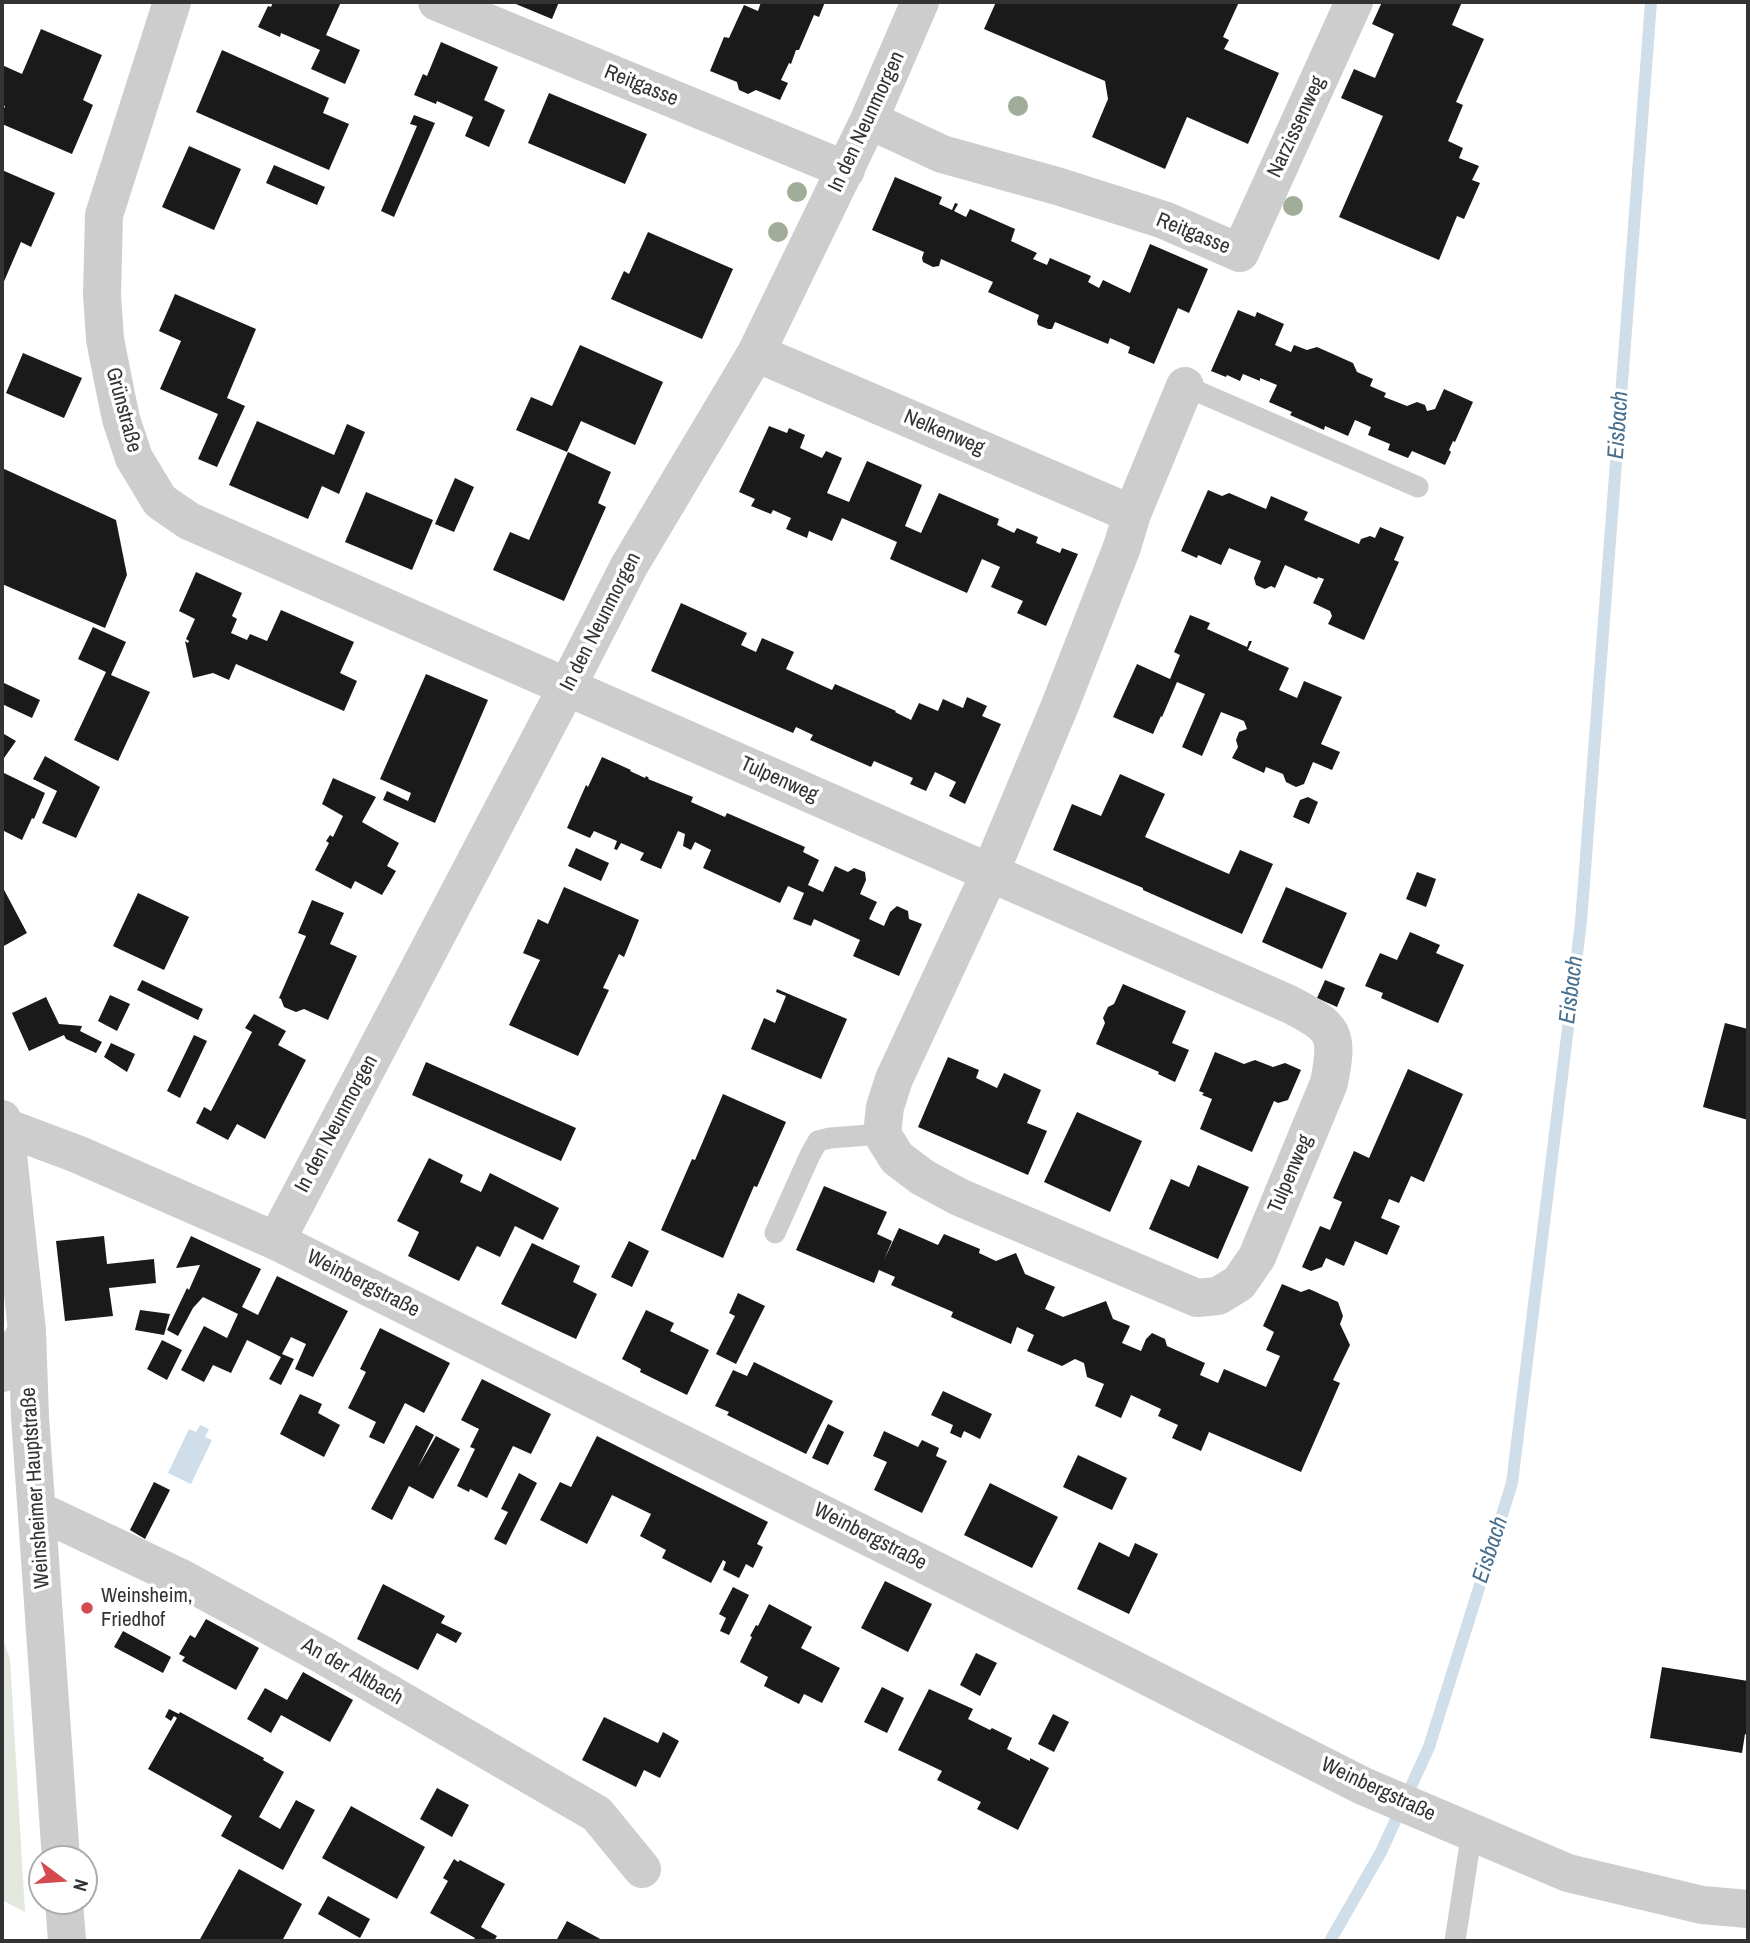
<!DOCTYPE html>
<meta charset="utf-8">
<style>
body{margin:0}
#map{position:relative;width:1750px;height:1943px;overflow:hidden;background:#fff;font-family:"Archivo Narrow",sans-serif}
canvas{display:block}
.frame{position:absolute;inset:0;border:4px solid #333;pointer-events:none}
.north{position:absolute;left:28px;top:1845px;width:70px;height:70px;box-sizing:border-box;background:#fff;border:2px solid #adadad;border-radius:50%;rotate:106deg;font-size:19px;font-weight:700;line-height:28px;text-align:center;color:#333}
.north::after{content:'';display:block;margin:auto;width:24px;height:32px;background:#d44a4e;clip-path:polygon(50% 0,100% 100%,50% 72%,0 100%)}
</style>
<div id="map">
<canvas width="1750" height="1943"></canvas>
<div class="frame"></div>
<div class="north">N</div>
</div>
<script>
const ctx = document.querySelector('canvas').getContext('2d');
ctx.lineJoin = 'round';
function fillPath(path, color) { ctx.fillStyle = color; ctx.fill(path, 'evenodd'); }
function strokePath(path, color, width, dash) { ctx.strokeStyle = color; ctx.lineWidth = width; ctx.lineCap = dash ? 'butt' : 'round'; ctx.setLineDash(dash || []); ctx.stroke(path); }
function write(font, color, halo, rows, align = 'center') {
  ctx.font = font + ' "Archivo Narrow",sans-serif'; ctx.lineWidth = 7; ctx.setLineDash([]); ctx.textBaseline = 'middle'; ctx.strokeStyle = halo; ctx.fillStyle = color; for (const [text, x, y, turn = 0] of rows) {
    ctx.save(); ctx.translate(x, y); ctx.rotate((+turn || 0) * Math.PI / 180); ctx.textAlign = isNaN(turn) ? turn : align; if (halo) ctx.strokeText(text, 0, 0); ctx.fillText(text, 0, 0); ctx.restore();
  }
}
const green = new Path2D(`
 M2 1637 10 1659 25 1912 2 1900Z`);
const water = new Path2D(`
 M200 1425 209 1429 205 1437 212 1440 191 1484 168 1473 189 1429 196 1432Z`);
const stream = new Path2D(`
 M1330 1941 1381 1852 1429 1747 1512 1483 1581 922 1651 2`);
const building = new Path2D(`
 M273 2H341L326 35 360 50 345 84 311 69 320 50 281 33 280 37 258 27 268 6 271 7Z
 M511 2H559L552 19Z
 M761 2H825L819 17 814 15 799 50H796L791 64 789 63 781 80 788 83 780 100 756 90 748 94 739 90 737 82 710 71 724 37 729 38 744 5 758 11Z
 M996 2H1239L1223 37 1229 40 1224 49 1279 73 1248 144 1187 117 1165 169 1092 137 1108 99 1105 81 984 29Z
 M1382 2H1462L1452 25 1484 39 1456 102 1463 105 1448 141 1463 148 1459 158 1479 166 1472 180 1480 183 1464 219 1457 216 1439 260 1339 217 1383 116 1341 98 1354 69 1375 78 1394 34 1372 24Z
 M41 29 102 55 83 100 93 105 72 154 2 124V113L5 106 2 105V65L22 74Z
 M441 42 498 67 484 100 505 110 489 147 465 136 473 117 437 101 436 104 414 95 423 74 427 76Z
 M222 50 329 98 323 113 349 124 329 170 196 112Z
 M549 93 647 134 625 184 528 143Z
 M414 115 435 123 394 217 381 211 417 126 410 124Z
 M189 146 241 169 214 230 162 207Z
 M274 165 325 187 317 205 266 183Z
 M2 170 55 193 31 247 21 242 2 286Z
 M895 177 942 197 939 204 952 210 955 203 958 204 954 211 966 217 970 209 1015 229 1011 241 1037 253 1033 259 1047 265 1050 258 1091 276 1088 282 1099 288 1103 280 1130 293 1150 244 1208 269 1189 313 1178 308 1154 364 1128 353 1130 347 1110 338 1108 344 1055 322 1052 329H1048L1038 325 1037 321 1039 315 988 292 993 282 941 259 939 266 933 267 923 262 922 258 924 252 872 230Z
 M648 232 733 269 702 339 611 299 624 271 629 274Z
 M175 294 256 329 227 398 245 406 217 467 198 459 218 414 160 389 181 341 159 331Z
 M1238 310 1255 317 1257 312 1284 324 1275 345 1291 352 1294 345 1307 350 1317 347 1353 363 1357 372 1373 379 1370 386 1386 393 1384 397 1407 406 1417 402 1425 405 1427 411 1435 409 1444 389 1473 402 1455 442 1453 441 1449 450 1451 452 1445 465 1412 451 1408 458 1388 450 1390 444 1368 435 1371 427 1355 420 1348 436 1325 426 1324 430 1290 415 1292 412 1269 402 1277 385 1260 378V381L1243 374 1240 381 1227 375 1226 377 1211 371Z
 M580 345 663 382 635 445 581 421 567 452 516 430 531 397 552 406Z
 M23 353 82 378 64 418 6 393Z
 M257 421 334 455 347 424 365 432 339 494 322 486 308 519 229 485Z
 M769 426 787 433 789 428 805 435 800 448 822 458 826 451 842 458 827 493 849 502 867 461 922 485 905 526 921 533 939 493 999 519 997 525 1014 533 1017 528 1038 537 1036 543 1060 553 1062 548 1078 554 1046 626 1017 613 1023 601 991 587 1000 567 982 559 967 593 890 559 897 542 842 518 832 541 809 531 807 538 786 529 791 518 773 510 771 514 751 506 755 499 739 492Z
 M568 452 611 472 598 503 606 507 564 601 493 570 510 532 529 540Z
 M2 468 116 520 127 575 105 628 2 584Z
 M455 478 474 487 454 532 435 524Z
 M1208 490 1222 496 1229 493 1266 509 1271 496 1308 512 1304 520 1359 544 1361 539 1370 536 1375 538 1380 527 1404 537 1394 560 1399 562 1364 640 1328 624 1332 616 1330 611 1313 603 1324 579 1318 577 1317 579 1285 565 1275 588 1271 586 1265 589 1256 585 1254 578 1261 561 1229 548 1221 565 1198 555 1197 558 1181 551Z
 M366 492 433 520 412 570 345 542Z
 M196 572 242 593 232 616 237 619 231 633 247 640 250 634 267 641 281 610 354 642 340 673 357 681 344 711 236 664 229 680 213 673 193 678 185 641 188 643 189 641 186 639 195 619 179 611Z
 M681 603 747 633 741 645 756 652 762 638 794 652 786 669 832 690 835 684 896 711 895 712 911 720 919 703 938 711 943 699 963 708 967 697 987 706 982 716 1001 724 965 804 949 796 956 782 935 772 926 791 910 784 913 778 890 768 874 761 871 767 810 740 813 735 796 727 793 733 651 671Z
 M1190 615 1210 623 1207 629 1247 647 1249 641H1252L1248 650 1289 668 1279 690 1297 698 1304 681 1342 697 1321 744 1340 752 1332 770 1313 762 1304 784 1296 787 1286 782 1283 774 1266 767 1264 773 1232 758 1238 747 1236 740 1239 732 1247 729 1244 721 1221 712 1202 756 1182 747 1205 694 1177 682 1162 717 1161 716 1153 734 1113 717 1137 664 1170 679 1180 655 1174 652Z
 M93 627 126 642 111 675 150 692 118 761 74 740 106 672 78 659Z
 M426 674 488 700 435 823 383 800 387 791 408 801 411 793 380 779Z
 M2 682 40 700 32 718 2 704Z
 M4 734 16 741 4 758 2 757V737Z
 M45 756 100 787 76 838 42 823 57 791 33 779Z
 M602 757 631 770 630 771 645 778 646 776 649 778 648 779 693 797 691 802 725 817 727 813 805 847 803 852 819 860 808 885 823 892 835 866 848 872 854 868 865 872 866 880 860 894 877 902 869 919 884 926 890 912 897 906 908 911 909 919 922 924 899 976 853 956 860 940 814 919 811 926 793 919 804 893 788 886 780 903 703 868 711 850 695 842 691 850 683 846 685 834 678 831 661 869 640 860 644 853 621 843 617 850 614 849 617 841 594 831 590 838 567 828 586 785 588 787Z
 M2 772 45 793 34 819 32 818 22 840 2 830V809L4 805 2 804Z
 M1120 774 1165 794 1145 837 1229 874 1240 850 1273 864 1242 934 1143 890V888L1053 850 1072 804 1101 816Z
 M333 778 376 797 362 822 399 843 387 866 396 871 382 895 355 881 351 889 315 870 329 843 326 841 330 835 333 837 343 816 322 804Z
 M1308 797 1318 802 1309 824 1293 817 1300 800Z
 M576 848 609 863 601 881 568 866Z
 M1417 872 1436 879 1426 907 1406 899Z
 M2 886 27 933 2 947Z
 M564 887 639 920 624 957 619 954 603 988 609 990 578 1056 509 1025 540 960 523 953 538 919 548 924Z
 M1286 887 1347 913 1322 969 1262 942Z
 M138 893 189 917 164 970 113 946Z
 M312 900 344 913 330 944 357 956 328 1020 304 1009 296 1012 284 1007 281 999 279 998 306 936 298 933Z
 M1410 932 1440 945 1436 953 1464 965 1438 1023 1381 998 1383 993 1365 986 1380 953 1397 960Z
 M142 980 203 1009 198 1020 137 990Z
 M1325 980 1345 988 1337 1007 1317 998Z
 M1123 984 1186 1011 1172 1043 1189 1050 1175 1082 1158 1074 1159 1072 1096 1044 1105 1023 1103 1018 1108 1007 1114 1004Z
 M777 989 847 1019 821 1079 751 1049 764 1018 775 1023 786 996 776 992Z
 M110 995 130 1004 117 1031 98 1021Z
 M46 997 59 1024 82 1026 80 1031 102 1042 96 1053 66 1039 64 1035 29 1051 12 1013Z
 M254 1014 286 1031 278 1045 306 1060 265 1139 237 1124 228 1140 196 1123 204 1107 211 1111 252 1032 245 1028Z
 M1725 1023 1748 1029V1120L1703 1107Z
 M194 1035 207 1041 180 1098 167 1091Z
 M111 1043 135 1054 127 1072 104 1057Z
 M1215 1052 1244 1064 1255 1060 1273 1067 1285 1063 1301 1070 1288 1100 1278 1103 1274 1101 1252 1152 1200 1129 1212 1099 1202 1095 1204 1093 1199 1091Z
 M948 1057 979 1070 976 1078 997 1088 1004 1073 1041 1090 1027 1123 1047 1131 1028 1175 918 1127Z
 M426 1062 576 1128 561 1161 412 1095Z
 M1408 1069 1463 1094 1424 1182 1411 1176 1399 1203 1389 1199 1381 1218 1400 1226 1387 1255 1355 1241 1344 1266 1326 1258 1322 1267 1311 1271 1302 1267 1320 1226 1330 1230 1342 1202 1333 1198 1354 1151 1369 1158Z
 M723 1094 786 1122 757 1187 754 1186 723 1258 661 1230 692 1159 695 1160Z
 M1077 1112 1142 1141 1110 1212 1044 1182Z
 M429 1158 463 1175 460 1182 481 1192 490 1173 559 1208 543 1240 515 1226 500 1257 477 1246 459 1281 408 1256 419 1232 397 1221Z
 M1198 1165 1249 1187 1218 1259 1149 1229 1171 1179 1189 1187Z
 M824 1186 887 1212 877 1234 892 1241 884 1260 899 1228 938 1245 944 1234 980 1249 979 1253 996 1261 1016 1253 1025 1274 1055 1287 1045 1309 1063 1317 1106 1301 1113 1319 1130 1326 1122 1343 1141 1351 1146 1339 1152 1333 1165 1339 1167 1346 1205 1363 1200 1375 1218 1383 1224 1369 1266 1387 1280 1356 1266 1350 1274 1332 1263 1326 1282 1284 1301 1292 1309 1289 1338 1302 1343 1316 1340 1324 1350 1345 1333 1380 1340 1383 1301 1472 1209 1432 1201 1451 1172 1438 1178 1425 1158 1416 1161 1409 1131 1395 1121 1418 1095 1406 1104 1384 1087 1377 1084 1363 1075 1359 1062 1366 1027 1351 1034 1335 1017 1327 1011 1344 951 1317 953 1312 891 1285 895 1277 879 1270 874 1283 796 1250Z
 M104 1236 107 1264 154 1259 156 1283 109 1288 113 1316 65 1321 56 1241Z
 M191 1236 261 1269 242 1307 258 1315 277 1276 348 1311 313 1377 295 1369 306 1344 291 1337 282 1354 294 1359 281 1385 269 1379 281 1357 247 1340 231 1373 213 1365 204 1382 181 1370 204 1326 227 1338 238 1314 203 1297 193 1308 178 1336 167 1330 187 1288 189 1290 200 1265 176 1268Z
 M629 1241 649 1251 632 1287 611 1277Z
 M532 1243 580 1266 573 1282 597 1294 576 1339 501 1304Z
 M738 1293 765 1306 736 1364 716 1354 735 1316 729 1313Z
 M140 1310 170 1314 164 1335 135 1330Z
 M646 1310 674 1323 670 1331 709 1350 687 1395 640 1372 641 1369 622 1359Z
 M380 1328 450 1363 424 1413 405 1403 384 1444 369 1437 376 1422 348 1408 366 1372 360 1369Z
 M162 1340 182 1350 167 1380 147 1369Z
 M754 1362 833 1401 806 1454 727 1415 729 1412 715 1406 733 1370 747 1376Z
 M482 1379 551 1414 531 1454 513 1446 487 1498 470 1489 469 1492 457 1486 475 1449 470 1447 479 1429 461 1420Z
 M943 1391 992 1414 980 1439 964 1431 961 1438 950 1433 953 1425 931 1415Z
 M300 1394 322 1404 318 1413 340 1425 324 1457 280 1434Z
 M828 1424 844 1432 828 1465 812 1458Z
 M416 1425 434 1435 418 1467 436 1436 460 1449 433 1499 409 1486 392 1520 371 1509Z
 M884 1431 918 1447 922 1440 939 1448 936 1456 947 1461 922 1513 874 1490 887 1462 873 1456Z
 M597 1436 768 1522 757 1544 763 1547 753 1568 746 1564 739 1578 723 1570 726 1562 723 1560 711 1583 662 1558 666 1550 640 1536 651 1514 612 1495 587 1544 540 1520 560 1482 571 1487Z
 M1078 1455 1127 1478 1112 1510 1063 1487Z
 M519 1473 537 1483 506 1545 494 1539 508 1512 501 1509Z
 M154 1482 170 1490 145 1539 130 1530Z
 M990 1483 1058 1517 1032 1568 964 1535Z
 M1099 1542 1129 1557 1135 1543 1158 1554 1129 1614 1077 1589Z
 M885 1581 932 1604 908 1652 861 1628Z
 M383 1584 445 1616 441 1623 462 1633 456 1643 437 1633 418 1670 357 1639Z
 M733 1587 749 1595 729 1635 720 1631 726 1618 719 1614Z
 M769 1604 812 1627 801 1648 840 1668 822 1703 804 1694 799 1704 764 1686 768 1677 740 1662 752 1637 750 1636 756 1625 758 1626Z
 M206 1619 259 1648 236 1690 182 1661 185 1657 179 1654 190 1635 195 1638Z
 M123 1631 171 1657 163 1673 114 1647Z
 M976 1653 997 1663 980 1696 960 1685Z
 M1662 1667 1748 1681V1735L1745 1734 1742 1753 1650 1738Z
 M303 1672 353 1700 330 1742 281 1715 271 1733 247 1719 265 1688 287 1700Z
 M882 1687 904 1698 887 1733 864 1722Z
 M929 1689 973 1709 968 1719 990 1730 992 1728 1012 1738 1007 1749 1030 1761V1758L1049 1768 1018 1830 977 1809 981 1802 937 1780 942 1771 898 1750Z
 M169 1709 179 1714 180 1712 264 1758 263 1760 284 1772 259 1817 280 1829 296 1800 315 1810 283 1870 221 1836 232 1816 148 1769 177 1718 174 1716 171 1721 165 1717Z
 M1053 1714 1069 1722 1054 1752 1038 1744Z
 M604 1717 658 1743 663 1732 679 1741 660 1778 644 1770 636 1787 582 1760Z
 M437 1788 469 1805 452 1837 420 1819Z
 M351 1806 425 1847 397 1899 322 1858Z
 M454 1859 458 1862 460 1860 505 1884 481 1927 497 1936 494 1941H473L475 1938 430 1913 448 1881 443 1878Z
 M239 1869 302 1904 282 1941H199Z
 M328 1896 370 1919 360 1938 318 1914Z
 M567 1921 604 1941H556Z`);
const service = new Path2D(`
 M1185 386 1418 487
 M775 1233 810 1155 818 1141 830 1138 882 1134
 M1455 1941 1472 1831`);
const minor = new Path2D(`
 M172 2 104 215 102 295 105 339 114 385 121 419 134 458 160 501 189 521 1289 1004C1335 1028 1339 1032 1329 1083L1257 1257 1239 1283 1218 1296 1197 1298 959 1197 922 1177 897 1158 882 1134 885 1107 894 1079 990 873 1059 708 1122 547 1132 514 756 353
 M437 2 846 170
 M869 120 942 154 1057 186 1164 220 1240 253 1354 2
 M1132 514 1185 386
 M276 1241 567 687 629 566 756 353 869 120 920 2
 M2 1373 27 1331
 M37 1510 181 1578 321 1654 597 1814 642 1869`);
const tertiary = new Path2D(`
 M2 1119 5 1127 27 1331 30 1417 61 1859
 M5 1127 77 1154 276 1241 1113 1659 1363 1786 1568 1873 1702 1905 1748 1909
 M64 1901 67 1941`);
const trees = [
 [1018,106],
 [797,192],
 [1293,206],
 [778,232]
];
const markers = [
 [87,1608,7,"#d44a4e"]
];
const streetNames = [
 ["Reitgasse",641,86,22],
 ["In den Neunmorgen",867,122,-65],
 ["Narzissenweg",1297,127,-65],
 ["Reitgasse",1193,234,22],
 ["Grünstraße",123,410,75],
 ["Nelkenweg",944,433,23],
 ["In den Neunmorgen",601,622,-63],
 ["Tulpenweg",779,780,24],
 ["In den Neunmorgen",337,1124,-62],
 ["Tulpenweg",1291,1174,-67],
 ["Weinbergstraße",363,1284,27],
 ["Weinsheimer Hauptstraße",36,1488,-94],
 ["Weinbergstraße",870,1537,27],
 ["An der Altbach",352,1672,30],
 ["Weinbergstraße",1378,1790,25]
];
const poiNames = [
 ["Weinsheim,",101,1596],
 ["Friedhof",101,1620]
];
const waterNames = [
 ["Eisbach",1619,425,-86],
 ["Eisbach",1572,990,-83],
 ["Eisbach",1491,1550,-72]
];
fillPath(green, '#e2e8dd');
fillPath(water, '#cfdee9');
strokePath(stream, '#cfdee9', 12);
fillPath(building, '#1a1a1a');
strokePath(service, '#cdcdcd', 21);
strokePath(minor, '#cdcdcd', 38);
strokePath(tertiary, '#cdcdcd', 38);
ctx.fillStyle = '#a1ad98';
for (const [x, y] of trees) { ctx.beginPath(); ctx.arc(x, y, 10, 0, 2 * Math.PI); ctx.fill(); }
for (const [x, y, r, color] of markers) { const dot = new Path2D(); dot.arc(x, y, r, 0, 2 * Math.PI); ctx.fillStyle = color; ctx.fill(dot); strokePath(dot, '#fff', 2.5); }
write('21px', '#333', '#fff', streetNames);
write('21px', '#333', '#fff', poiNames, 'left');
write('italic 23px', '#486f8d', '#fff', waterNames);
</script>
